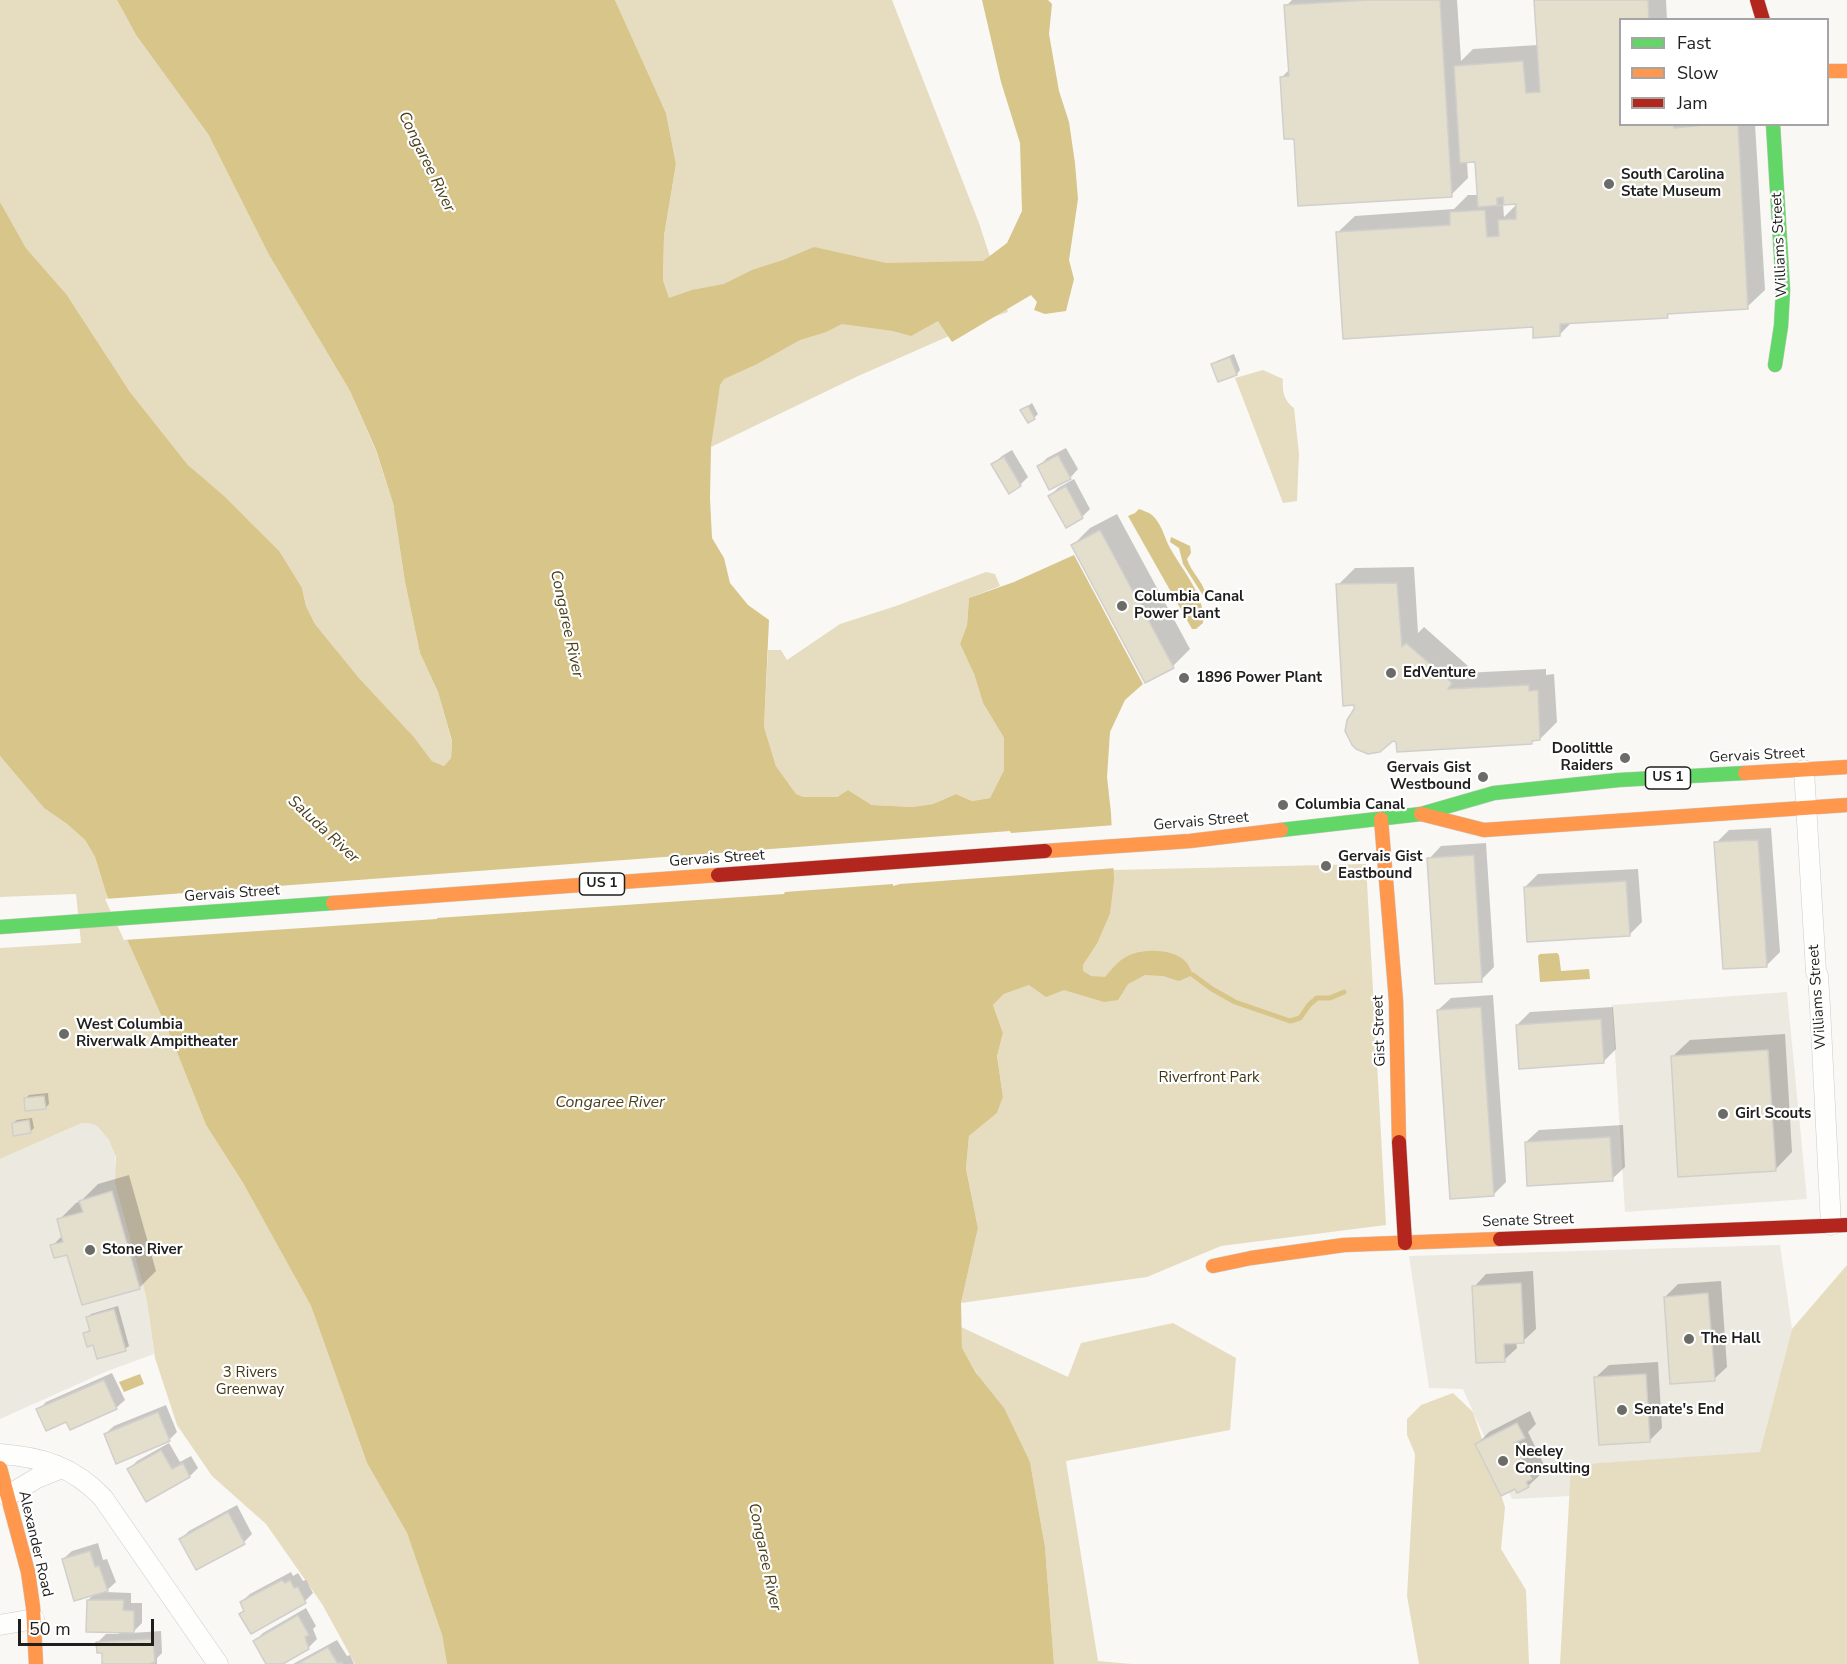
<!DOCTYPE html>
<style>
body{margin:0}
#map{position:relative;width:1847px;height:1664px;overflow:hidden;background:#f9f8f4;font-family:"Nunito Sans",sans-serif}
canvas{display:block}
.legend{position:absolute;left:1619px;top:18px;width:210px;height:108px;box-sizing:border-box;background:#fff;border:2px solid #a5a5a5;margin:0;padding:8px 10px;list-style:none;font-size:18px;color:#1f1f1d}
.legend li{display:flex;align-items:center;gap:12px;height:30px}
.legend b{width:30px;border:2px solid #a5a5a5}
.scale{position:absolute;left:18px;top:1619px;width:136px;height:27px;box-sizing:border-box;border:3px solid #1f1f1d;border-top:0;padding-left:8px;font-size:18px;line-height:21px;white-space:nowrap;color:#1f1f1d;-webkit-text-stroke:4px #fff;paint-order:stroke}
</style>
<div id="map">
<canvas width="1847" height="1664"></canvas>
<ul class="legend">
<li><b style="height:8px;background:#63d668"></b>Fast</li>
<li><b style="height:8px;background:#ff974d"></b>Slow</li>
<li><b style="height:8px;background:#b3261e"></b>Jam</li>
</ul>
<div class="scale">50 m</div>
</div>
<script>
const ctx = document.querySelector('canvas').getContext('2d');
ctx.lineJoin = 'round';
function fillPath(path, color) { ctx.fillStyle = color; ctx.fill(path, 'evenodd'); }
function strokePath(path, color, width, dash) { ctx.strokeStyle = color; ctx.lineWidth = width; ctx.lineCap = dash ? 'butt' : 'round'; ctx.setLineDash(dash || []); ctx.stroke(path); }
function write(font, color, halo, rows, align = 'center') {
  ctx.font = font + ' "Nunito Sans",sans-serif'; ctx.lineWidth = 4.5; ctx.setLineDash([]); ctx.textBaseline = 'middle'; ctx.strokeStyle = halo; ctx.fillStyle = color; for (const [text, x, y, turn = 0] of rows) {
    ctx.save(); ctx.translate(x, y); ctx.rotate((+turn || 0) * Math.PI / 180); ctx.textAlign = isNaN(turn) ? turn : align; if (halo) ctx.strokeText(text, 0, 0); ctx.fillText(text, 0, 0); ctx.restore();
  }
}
const built = new Path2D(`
 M1787 992 1807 1199 1625 1212 1612 1005Z
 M82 1123 92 1124 97 1126 109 1140 115 1151 116 1172 146 1296 154 1354 105 1372 0 1419V1159Z
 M1780 1245 1792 1329 1760 1453 1572 1465 1570 1496 1512 1499 1463 1389 1429 1388 1409 1256Z`);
const green = new Path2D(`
 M0 0H117L136 35 208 134 269 255 350 391 376 451 393 503 405 582 420 653 438 692 452 742 451 758 444 766 432 761 414 737 359 678 315 624 306 606 302 588 252 524 188 465 130 392 67 295 26 248 3 208 0 202Z
 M615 0H892L979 223 1008 312 990 318 856 377 711 447 719 384 681 334 663 280 664 236 676 164 666 113Z
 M1263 370 1283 379C1282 391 1284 401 1294 408L1299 454 1297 501 1283 503 1235 378Z
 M986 572 995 574 1000 586 969 598 967 625 960 644 974 674 983 703 1004 738V770L990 798 972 801 956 794 933 804 912 807 872 805 848 790 837 797H804L796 794 776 766 764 727 768 650H781L787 660 840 624 896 606Z
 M0 756 44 808 67 824 85 840 95 857 106 893 170 1035 206 1125 243 1183 311 1306 367 1463 407 1533 442 1635 447 1664H355L322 1604 266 1524 212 1476 177 1425 155 1358 146 1296 115 1183 116 1157 109 1140 97 1126 92 1124 82 1123 0 1159V948L81 943 76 894 0 897Z
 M1366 864 1386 1225 1221 1246 1147 1277 961 1303 978 1228 966 1169 969 1136 997 1113 1003 1097 997 1056 1003 1033 993 1005 1004 994 1083 965 1097 944 1110 914 1113 870Z
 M1847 1265V1664H1560L1571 1465 1760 1452 1792 1329Z
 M1173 1323 1236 1358 1230 1430 1066 1461 1098 1661 1132 1664H1054L1045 1547 1030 1462 962 1349 961 1327 1068 1377 1081 1343Z
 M1453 1393 1473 1412 1505 1507 1501 1549 1526 1590 1529 1664H1419L1407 1596 1415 1454 1407 1435V1419L1421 1405Z`);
const water = new Path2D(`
 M117 0H615L666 113 676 164 664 236 663 280 669 298 692 290 724 284 752 270 783 260 814 247 886 263 983 261 1007 243 1022 211 1020 143 1001 82 982 0H1048L1052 4 1049 34 1059 91 1069 122 1075 163 1078 199 1069 260 1074 279 1066 311 1045 314 1034 310 1037 302 1031 295 952 342 938 321 911 336 893 331 842 324 826 332 800 340 757 364 724 379 720 385 711 447 710 498 712 538 724 558 730 583 748 605 769 620 764 727 776 766 796 794 804 797H837L848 790 872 805 912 807 933 804 956 794 972 801 990 798 1004 770V738L983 703 974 674 960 644 967 625 969 598 1014 582 1074 555 1143 684 1125 700 1110 732 1107 777 1111 813 1114 880 1110 914 1097 944 1083 965V971L1091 976 1105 977C1111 970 1118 961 1126 957 1141 948 1174 948 1186 962 1189 965 1191 971 1193 975L1179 981 1163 976 1145 975 1128 984 1118 1000 1104 1002 1064 990 1046 997 1029 985 1004 994 993 1005 1003 1033 997 1056 1003 1097 997 1113 969 1136 966 1169 978 1228 961 1303 962 1348 976 1373 1004 1408 1030 1462 1045 1547 1054 1664H447L442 1635 407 1533 367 1463 311 1306 243 1183 206 1125 170 1035 106 893 95 857 85 840 67 824 44 808 0 756V202L26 248 67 295 130 392 188 465 225 497 279 551 302 588 306 606 315 624 359 678 414 737 432 761 444 766 451 758 452 741 438 692 420 653 405 582 393 503 376 450 350 391 269 255 208 134 136 35Z
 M1139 509C1144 511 1148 512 1152 515 1162 524 1164 537 1170 548 1181 568 1207 598 1203 623L1196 629H1192L1128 516 1135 513Z
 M1171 537 1190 546 1191 553 1187 559C1191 572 1203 581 1206 595L1204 597 1183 564 1179 548 1170 542Z
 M1557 953 1559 955 1561 971 1589 969 1590 979 1540 982 1538 956 1540 954Z
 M140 1374 144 1384 124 1392 119 1382Z`);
const pier = new Path2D(`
 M1115 825 1116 868 900 884 893 886V884L785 892 784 894 437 918V919L124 940 105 899 1010 831 1011 833Z`);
const shadow = new Path2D(`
 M1292 0H1457L1461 61 1473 49 1538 45 1535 0H1666L1667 20H1620V124H1755L1765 290 1747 307 1671 312 1667 316 1572 322 1560 334 1534 326 1337 233 1355 216 1454 209 1468 195H1478L1476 161H1467L1468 178 1451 195 1295 137 1282 77 1290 69 1286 6ZM1518 203 1504 217 1503 204Z
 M1234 354 1240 370 1237 374 1213 364 1217 361Z
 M1032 403 1038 414 1034 418 1022 410Z
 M1066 448 1078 469 1070 478 1039 466 1047 458Z
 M1012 450 1028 477 1020 485 993 464 1002 456Z
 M1074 479 1090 509 1082 517 1050 496 1058 488Z
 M1117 514 1190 649 1173 666 1073 545 1090 528Z
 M1414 567 1418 633 1424 627 1468 666 1463 673 1546 669V675L1554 674 1557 722 1540 739H1535L1532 742 1398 741 1356 709 1338 585 1355 568Z
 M1771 828 1780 952 1767 965 1716 843 1729 830Z
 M1486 843 1494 967 1481 980 1429 859 1441 846Z
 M1638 869 1642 922 1629 935 1525 887 1538 874Z
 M1493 995 1506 1182 1493 1195 1438 1010 1451 998Z
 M1613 1007 1616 1049 1603 1062 1517 1025 1530 1012Z
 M1785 1034 1792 1152 1775 1170 1672 1057 1690 1040Z
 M48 1093 49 1104 46 1107 25 1099 29 1095Z
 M32 1118 34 1128 30 1132 13 1123 17 1120Z
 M1623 1125 1625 1167 1612 1179 1526 1142 1539 1130Z
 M129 1175 156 1271 139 1288 52 1246 63 1235 59 1220 76 1203 81 1201 98 1184Z
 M1533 1271 1536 1329 1523 1341 1516 1342 1517 1348 1504 1360 1474 1287 1486 1274Z
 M1721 1281 1727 1367 1714 1379 1665 1297 1678 1284Z
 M118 1306 129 1346 125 1349 94 1343 85 1333 91 1329 87 1318 91 1314Z
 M1658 1362 1662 1428 1649 1441 1596 1377 1609 1365Z
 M112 1373 125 1400 116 1408 67 1420 38 1410 46 1402Z
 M166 1405 177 1432 169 1440 105 1434 114 1426Z
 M1530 1411 1536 1424 1528 1432 1544 1465 1539 1470 1541 1474 1528 1486 1476 1445 1489 1432Z
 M169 1443 180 1462 191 1456 198 1468 190 1476 147 1500 129 1469 137 1461Z
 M237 1505 252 1534 244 1542 197 1568 181 1539 189 1531Z
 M98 1543 103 1560 107 1559 116 1582 105 1592 131 1593V1603H142V1623L132 1633 161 1631 162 1653 157 1658V1664H104L103 1651 98 1642 106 1634H119V1631L88 1600 95 1593 63 1559 72 1551Z
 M291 1572 293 1576 298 1573 303 1581 306 1580 313 1593 305 1601 240 1614 245 1609 241 1602 250 1594Z
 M306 1608 316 1626 313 1629 317 1639 308 1648 280 1664H267L255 1641 263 1633Z
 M337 1640 347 1656 350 1655 354 1664H293Z`);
const stream = new Path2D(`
 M1193 975 1212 989 1235 1002 1290 1021 1300 1018 1309 1005 1317 998H1330L1344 992`);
const building = new Path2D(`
 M1367 0H1440L1452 197 1298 206 1294 139H1284L1280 77 1289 76 1284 5Z
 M1534 0H1648L1649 20H1620V124H1674V128L1714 124H1738L1748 309 1667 314 1668 318 1560 324V336L1533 338V327L1343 339 1336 232 1450 225V212L1485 210 1487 237 1499 236 1498 220 1516 219V204L1478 207 1475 162 1460 163 1454 66 1523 61 1526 93 1540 92Z
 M1503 197 1504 205 1497 206V198Z
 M1230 357 1237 375 1218 382 1211 364Z
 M1028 406 1035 419 1028 423 1020 410Z
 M1058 455 1071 479 1049 490 1037 466Z
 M1004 457 1021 486 1009 494 991 464Z
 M1066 486 1083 518 1066 528 1048 496Z
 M1100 530 1174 668 1145 683 1071 545Z
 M1397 583 1402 647 1406 643 1452 683 1448 689 1529 685V691L1538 690 1540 740 1532 741V744L1397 752 1396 742 1393 741 1380 752 1368 754 1356 749 1352 745 1345 731 1347 720 1354 709V705L1343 706 1336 584Z
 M1758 840 1767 967 1723 969 1714 842Z
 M1474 855 1482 982 1435 984 1427 858Z
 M1626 881 1630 936 1527 942 1524 887Z
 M1481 1007 1494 1196 1450 1199 1437 1010Z
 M1601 1019 1604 1063 1519 1069 1516 1025Z
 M1768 1050 1776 1171 1678 1177 1671 1056Z
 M44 1096 46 1109 25 1111 24 1098Z
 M29 1120 31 1133 13 1136 12 1123Z
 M1610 1137 1613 1181 1527 1186 1525 1142Z
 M112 1191 140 1289 82 1305 67 1255 54 1258 50 1245 63 1242 57 1219 83 1212 79 1201Z
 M1521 1283 1524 1343 1504 1344 1505 1362 1476 1363 1472 1286Z
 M1708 1293 1715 1381 1670 1384 1664 1297Z
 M114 1309 126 1351 97 1359 93 1345 87 1347 83 1333 90 1331 86 1317Z
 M1646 1374 1650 1442 1599 1445 1594 1377Z
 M104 1380 117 1409 70 1430 66 1422 46 1431 36 1409Z
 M158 1412 170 1441 116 1464 104 1434Z
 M1517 1423 1525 1438 1514 1443 1532 1479 1526 1482 1529 1487 1517 1493 1515 1489 1501 1496 1475 1444Z
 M161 1450 172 1469 183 1463 190 1477 146 1502 127 1469Z
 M228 1512 245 1544 196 1570 179 1539Z
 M90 1551 95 1567 99 1566 108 1591 74 1601 62 1559Z
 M282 1580 285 1583 290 1580 294 1588 298 1587 306 1603 251 1634 239 1614 244 1611 240 1602Z
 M87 1600H124L123 1610 134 1611V1633L86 1632Z
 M298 1615 309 1635 305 1637 309 1649 283 1664H266L253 1641Z
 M153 1639 155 1662 149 1664H102V1653H97L96 1642Z
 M328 1647 338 1664 341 1662 343 1664H297Z`);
const street = new Path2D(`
 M1804 770 1816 972 1818 976 1820 1007 1831 1225
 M0 1454C42 1457 74 1467 103 1498L218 1664
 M7 1496 37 1478 62 1468
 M0 1625 34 1619`);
const fast = new Path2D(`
 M1773 124 1783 290 1781 326 1775 365
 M1281 830 1421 814 1494 793 1619 780 1745 773
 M0 927 333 903`);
const slow = new Path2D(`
 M1828 71H1847
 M1745 773 1847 767
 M1421 814 1484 830 1847 805
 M1381 819 1396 1001 1399 1142
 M1045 851 1190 841 1281 830
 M333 903 718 875
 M1213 1266 1251 1258 1344 1245 1500 1239
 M0 1468 28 1572 33 1607 36 1664`);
const jam = new Path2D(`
 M1757 0 1763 20
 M718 875 1045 851
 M1399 1142 1405 1243
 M1500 1239 1847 1225`);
const markers = [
 [1609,184,6,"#6b6b68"],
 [1122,606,6,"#6b6b68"],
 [1391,673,6,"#6b6b68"],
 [1184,678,6,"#6b6b68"],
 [1625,758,6,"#6b6b68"],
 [1483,777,6,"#6b6b68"],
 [1283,805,6,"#6b6b68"],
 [1326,866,6,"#6b6b68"],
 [64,1034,6,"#6b6b68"],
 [1723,1114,6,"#6b6b68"],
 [90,1250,6,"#6b6b68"],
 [1689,1339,6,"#6b6b68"],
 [1622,1410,6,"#6b6b68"],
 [1503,1461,6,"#6b6b68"]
];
const shields = [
 [1668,778,45],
 [602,884,45]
];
const shieldNames = [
 ["US 1",1668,778],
 ["US 1",602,884]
];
const poiNames = [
 ["South Carolina",1621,175],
 ["State Museum",1621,192],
 ["Columbia Canal",1134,597],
 ["Power Plant",1134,614],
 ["EdVenture",1403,673],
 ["1896 Power Plant",1196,678],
 ["Doolittle",1613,749,"right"],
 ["Raiders",1613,766,"right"],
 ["Gervais Gist",1471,768,"right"],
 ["Westbound",1471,785,"right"],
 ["Columbia Canal",1295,805],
 ["Gervais Gist",1338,857],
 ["Eastbound",1338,874],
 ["West Columbia",76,1025],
 ["Riverwalk Ampitheater",76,1042],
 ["Girl Scouts",1735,1114],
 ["Stone River",102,1250],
 ["The Hall",1701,1339],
 ["Senate's End",1634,1410],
 ["Neeley",1515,1452],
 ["Consulting",1515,1469]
];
const streetNames = [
 ["Williams Street",1780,245,-93],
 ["Gervais Street",1757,756,-3],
 ["Gervais Street",1201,822,-5],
 ["Gervais Street",717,859,-4],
 ["Gervais Street",232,894,-4],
 ["Williams Street",1818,997,-94],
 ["Gist Street",1380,1031,-92],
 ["Senate Street",1528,1221,-2],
 ["Alexander Road",35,1544,77]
];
const parkNames = [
 ["Riverfront Park",1209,1078],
 ["3 Rivers",250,1373],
 ["Greenway",250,1390]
];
const waterNames = [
 ["Congaree River",426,162,64],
 ["Congaree River",566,624,78],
 ["Saluda River",323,830,43],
 ["Congaree River",610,1103],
 ["Congaree River",764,1557,78]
];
fillPath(built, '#ebe9e0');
fillPath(green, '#e6ddc1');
fillPath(water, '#d7c58a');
fillPath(pier, '#f9f8f4');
fillPath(shadow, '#0003');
strokePath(stream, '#d7c58a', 5);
fillPath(building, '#e4dfcc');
strokePath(building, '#d0cfcc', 1.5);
strokePath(street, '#cccbc8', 21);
strokePath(fast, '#cccbc8', 15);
strokePath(slow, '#cccbc8', 15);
strokePath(jam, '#cccbc8', 15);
strokePath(street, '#fefefd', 20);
strokePath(fast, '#63d668', 14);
strokePath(slow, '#ff974d', 14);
strokePath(jam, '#b3261e', 14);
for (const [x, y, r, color] of markers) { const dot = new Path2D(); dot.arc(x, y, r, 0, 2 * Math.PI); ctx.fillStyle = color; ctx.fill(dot); strokePath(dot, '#fff', 2); }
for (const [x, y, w] of shields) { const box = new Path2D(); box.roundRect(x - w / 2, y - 11, w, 22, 4.5); ctx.fillStyle = '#fff'; ctx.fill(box); strokePath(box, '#1f1f1d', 1.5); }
write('bold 14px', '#1f1f1d', null, shieldNames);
write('bold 15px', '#1f1f1d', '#fff', poiNames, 'left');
write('15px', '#1f1f1d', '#fff', streetNames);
write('15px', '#423713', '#fff', parkNames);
write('italic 16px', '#4b401c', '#fff', waterNames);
</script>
